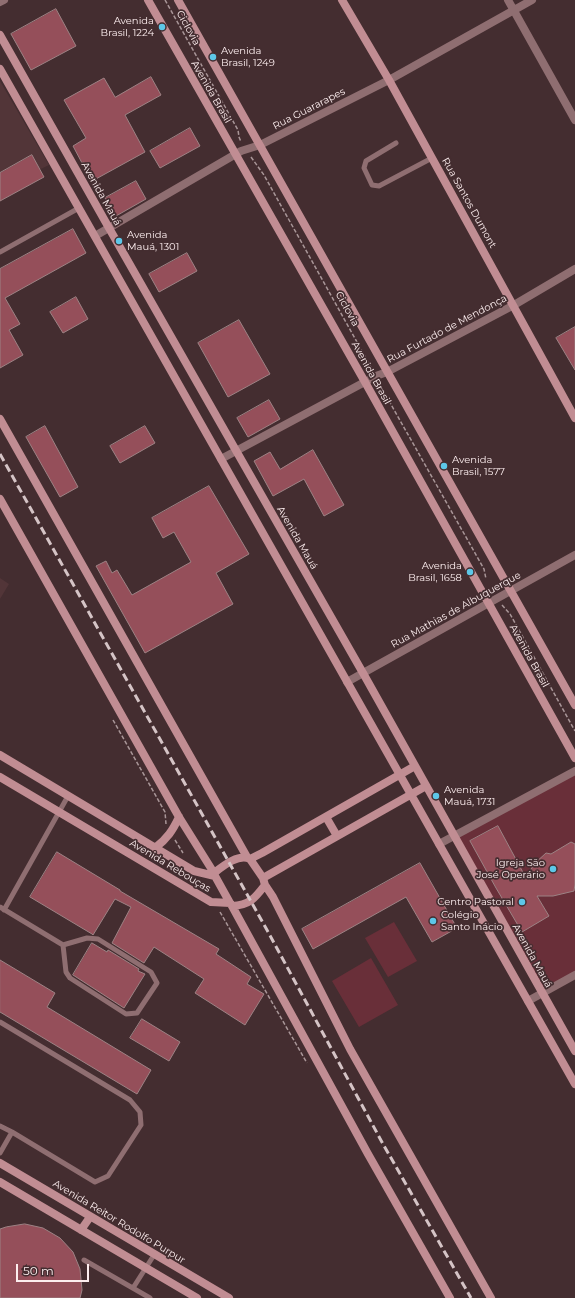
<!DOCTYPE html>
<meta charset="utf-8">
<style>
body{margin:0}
#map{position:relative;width:575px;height:1298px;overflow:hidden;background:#442d30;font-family:Montserrat,sans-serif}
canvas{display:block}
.scale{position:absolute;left:16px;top:1264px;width:73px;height:18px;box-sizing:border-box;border:2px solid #fdeeef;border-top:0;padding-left:5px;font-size:12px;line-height:14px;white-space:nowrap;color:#fdeeef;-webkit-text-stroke:3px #442d30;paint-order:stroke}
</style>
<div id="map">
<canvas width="575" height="1298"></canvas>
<div class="scale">50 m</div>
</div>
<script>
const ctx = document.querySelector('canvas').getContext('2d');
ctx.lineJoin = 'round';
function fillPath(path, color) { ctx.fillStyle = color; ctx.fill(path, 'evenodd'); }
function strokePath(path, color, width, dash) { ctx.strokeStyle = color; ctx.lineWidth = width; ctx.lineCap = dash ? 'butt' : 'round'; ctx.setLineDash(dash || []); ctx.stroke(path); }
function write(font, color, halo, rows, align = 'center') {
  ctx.font = font + ' Montserrat,sans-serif'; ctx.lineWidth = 3.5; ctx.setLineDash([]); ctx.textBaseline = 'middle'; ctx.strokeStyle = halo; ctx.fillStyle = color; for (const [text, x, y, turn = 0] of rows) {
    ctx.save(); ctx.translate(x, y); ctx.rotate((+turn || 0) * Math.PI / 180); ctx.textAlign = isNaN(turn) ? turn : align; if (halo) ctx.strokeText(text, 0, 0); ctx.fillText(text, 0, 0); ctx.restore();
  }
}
const built = new Path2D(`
 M0 81 49 165 0 189Z
 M0 578 9 584 0 599Z`);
const green = new Path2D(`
 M575 771V975L542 994 454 836Z
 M394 922 417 961 388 977 365 938Z
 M371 958 398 1005 359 1027 332 981Z`);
const building = new Path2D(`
 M56 9 76 46 31 70 11 34Z
 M151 77 161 95 125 115 145 152 94 180 84 162 82 163 73 146 86 138 64 100 104 78 115 97Z
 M190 128 200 146 160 168 150 151Z
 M32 155 44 177 0 201V173Z
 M136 181 146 199 116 216 105 198Z
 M73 229 86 253 5 298 20 324 9 330 23 355 0 368V269Z
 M187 253 197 271 159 292 149 274Z
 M76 297 88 319 63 333 50 312Z
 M239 320 270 374 228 397 198 343Z
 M575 327V370L556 338Z
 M269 400 280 419 248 437 237 418Z
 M45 426 78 487 60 497 26 437Z
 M145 426 155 443 120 463 110 446Z
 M313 450 344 505 324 516 304 479 273 496 254 461 270 452 280 469Z
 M209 486 249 554 216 573 233 604 145 653 96 566 106 561 112 573 117 570 132 595 191 562 174 532 163 538 152 518Z
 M498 826 526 878 534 864 546 853 551 854 571 842 575 844V884L574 891 553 896H537L549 916 522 932 496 888 470 841Z
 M57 852 120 890V891L219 949 216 954 251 977 247 984 264 994 245 1025 195 993 204 979 154 947 144 963 112 943 131 907 115 899 93 935 92 934 30 897Z
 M420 863 457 928 432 942 406 897 313 949 302 929Z
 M92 943 107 952 108 950 139 969 138 971 145 974 124 1008 73 975Z
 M0 960 55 993 47 1007 151 1070 137 1094 0 1012Z
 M142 1019 180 1042 169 1061 130 1038Z
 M25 1224 43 1228 60 1238 73 1252 80 1269 82 1290 80 1298H0V1229L6 1227Z`);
const path = new Path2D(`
 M165 0 238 130 239 137 241 142
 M251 157 264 175 372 369
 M380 385 484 569 486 579
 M502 605 510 614 575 731
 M113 720 165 812 166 824
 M175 840 183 853
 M220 912 307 1063`);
const lane = new Path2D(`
 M396 143 366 161 364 168 372 185 379 186 432 158
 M0 252 79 208
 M0 907 63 945 66 972 70 978 126 1014 137 1013 157 983 151 972 98 939 87 938 63 945
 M4 910 68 796
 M0 1022 130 1100 140 1112 141 1125 108 1176 95 1182 12 1132
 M0 1126 12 1132 0 1153
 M84 1260 150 1298
 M133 1288 154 1255`);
const street = new Path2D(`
 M508 0 575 120
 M0 2 4 0
 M95 236 241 151 260 145 389 80 532 0
 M221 459 376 376 387 372 514 305 575 269
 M347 682 575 555
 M439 844 575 771
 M528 1001 575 975`);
const secondary = new Path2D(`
 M148 0 365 382 575 758
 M178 0 575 705
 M342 0 389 80 575 418
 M0 35 109 228 363 673 575 1051
 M0 69 575 1084
 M0 419 247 857
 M0 499 179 817 214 873
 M0 755 194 871 215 876
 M0 777 211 902 230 903 232 906C250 905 255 898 265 885L263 878 250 859
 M326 817 337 836
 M155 848C167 839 173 830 179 817
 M215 876 214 873C223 866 239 853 250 859L262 853 415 766
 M215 876 230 903
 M263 878 426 786
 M265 885 273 897 350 1049 491 1298
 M232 906 368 1154 450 1298
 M0 1163 229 1298
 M0 1182 197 1298
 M81 1230 90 1217`);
const rail = new Path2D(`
 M0 454 267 930 383 1144 471 1298`);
const markers = [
 [162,27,4,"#5dc7e8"],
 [213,57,4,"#5dc7e8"],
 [119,241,4,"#5dc7e8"],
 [444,466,4,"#5dc7e8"],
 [470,572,4,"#5dc7e8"],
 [436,796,4,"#5dc7e8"],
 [553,869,4,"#5dc7e8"],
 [522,902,4,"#5dc7e8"],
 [433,921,4,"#5dc7e8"]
];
const poiNames = [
 ["Avenida",154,21,"right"],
 ["Brasil, 1224",154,33,"right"],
 ["Avenida",221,51],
 ["Brasil, 1249",221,63],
 ["Avenida",127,235],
 ["Mauá, 1301",127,247],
 ["Avenida",452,460],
 ["Brasil, 1577",452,472],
 ["Avenida",462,566,"right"],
 ["Brasil, 1658",462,578,"right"],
 ["Avenida",444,790],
 ["Mauá, 1731",444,802],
 ["Igreja São",545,863,"right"],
 ["José Operário",545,875,"right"],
 ["Centro Pastoral",514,902,"right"],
 ["Colégio",441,915],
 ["Santo Inácio",441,927]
];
const streetNames = [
 ["Ciclovia",188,28,61],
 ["Avenida Brasil",211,92,60],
 ["Rua Guararapes",309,109,-27],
 ["Avenida Mauá",101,194,61],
 ["Rua Santos Dumont",469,203,61],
 ["Ciclovia",347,309,61],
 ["Rua Furtado de Mendonça",447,329,-28],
 ["Avenida Brasil",371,373,61],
 ["Avenida Mauá",297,538,60],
 ["Rua Mathias de Albuquerque",456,610,-29],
 ["Avenida Brasil",529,656,61],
 ["Avenida Rebouças",170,866,31],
 ["Avenida Mauá",532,956,61],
 ["Avenida Reitor Rodolfo Purpur",119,1222,31]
];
fillPath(built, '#523538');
fillPath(green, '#692f39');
fillPath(building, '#954f5a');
strokePath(building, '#9d8284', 1);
strokePath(path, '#a99698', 1.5, [4, 2]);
strokePath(lane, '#8f6e71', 5);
strokePath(street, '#8f6e71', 8);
strokePath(secondary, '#c18d93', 8);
strokePath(rail, '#d5c4c6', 3, [8, 4]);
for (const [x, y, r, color] of markers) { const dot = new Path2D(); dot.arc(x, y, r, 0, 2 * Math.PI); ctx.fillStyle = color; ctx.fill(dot); strokePath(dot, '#442d30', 1.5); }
write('10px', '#fdeeef', '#442d30', poiNames, 'left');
write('10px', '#fdeeef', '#442d30', streetNames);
</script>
